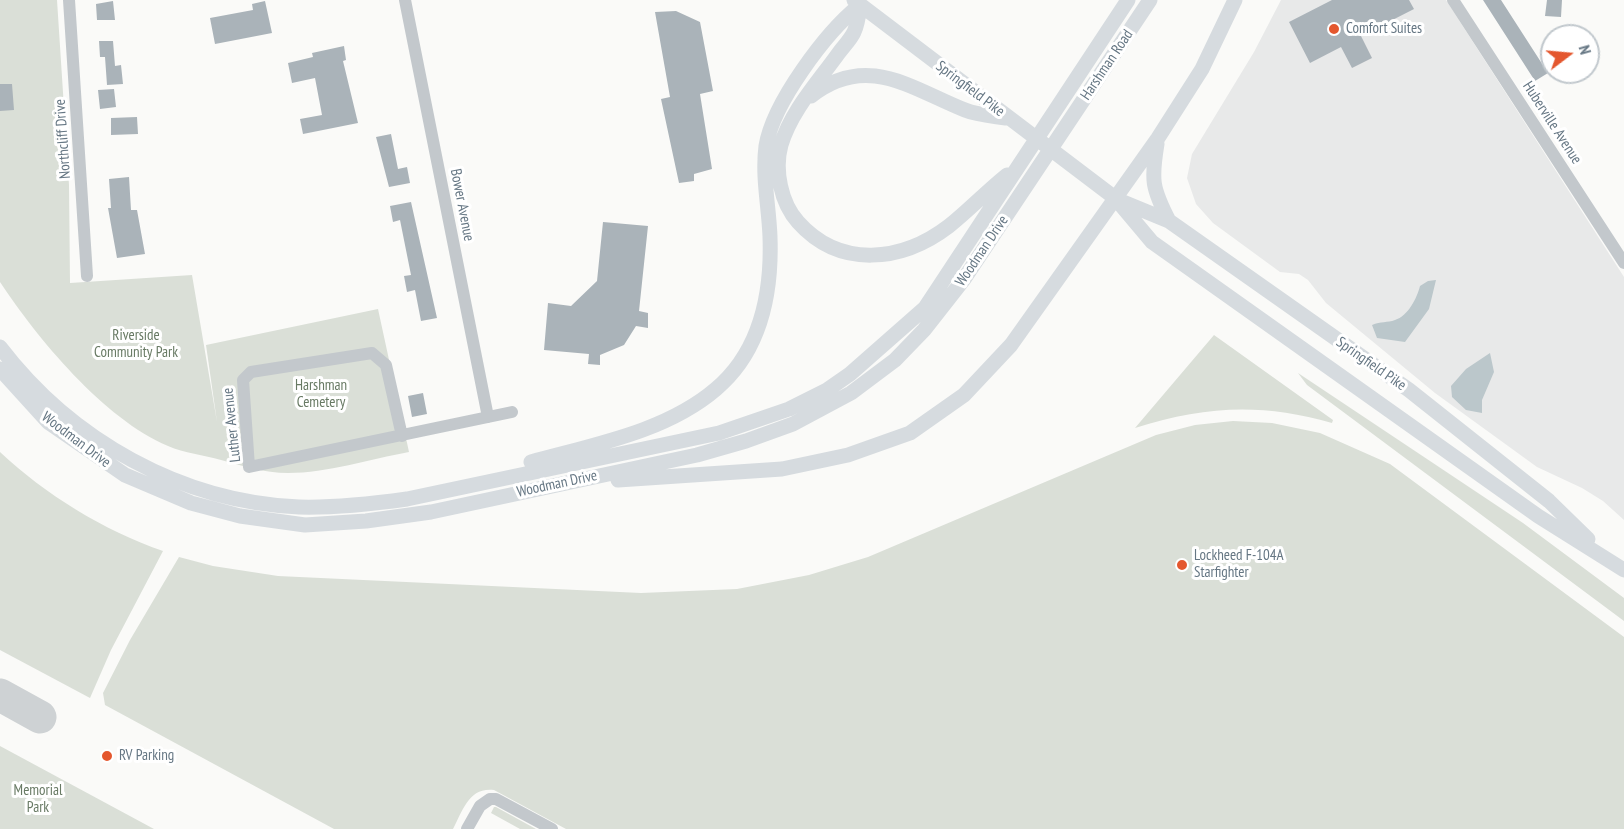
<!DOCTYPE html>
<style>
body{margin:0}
#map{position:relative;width:1624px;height:829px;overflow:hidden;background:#fafaf8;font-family:"PT Sans Narrow",sans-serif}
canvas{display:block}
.north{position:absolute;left:1540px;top:24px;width:60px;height:60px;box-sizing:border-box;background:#fff;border:2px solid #c1c8cd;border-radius:50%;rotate:74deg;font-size:16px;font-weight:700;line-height:24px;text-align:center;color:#657683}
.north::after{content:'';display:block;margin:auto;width:21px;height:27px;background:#e4572e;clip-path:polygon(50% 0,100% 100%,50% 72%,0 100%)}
</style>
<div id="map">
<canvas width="1624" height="829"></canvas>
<div class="north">N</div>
</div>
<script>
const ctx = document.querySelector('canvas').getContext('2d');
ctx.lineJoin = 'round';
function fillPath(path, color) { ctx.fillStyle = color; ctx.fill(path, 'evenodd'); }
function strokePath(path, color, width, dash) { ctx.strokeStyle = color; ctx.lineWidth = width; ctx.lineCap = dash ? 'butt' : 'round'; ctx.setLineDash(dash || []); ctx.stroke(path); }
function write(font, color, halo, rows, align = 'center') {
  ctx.font = font + ' "PT Sans Narrow",sans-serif'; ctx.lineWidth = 6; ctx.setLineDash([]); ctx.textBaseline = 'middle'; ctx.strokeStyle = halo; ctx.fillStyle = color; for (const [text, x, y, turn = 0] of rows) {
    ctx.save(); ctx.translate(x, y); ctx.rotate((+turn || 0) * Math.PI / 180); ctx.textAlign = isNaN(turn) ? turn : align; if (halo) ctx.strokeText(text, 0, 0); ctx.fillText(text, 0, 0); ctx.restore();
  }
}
const built = new Path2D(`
 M1281 0H1446L1624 277V520L1603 501 1582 488 1537 467 1435 393 1326 303 1308 280 1299 274 1280 272 1213 223 1196 204 1187 178 1192 154 1254 52Z`);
const green = new Path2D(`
 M0 0H57L69 185 70 283 192 275 217 422 206 345 378 309 409 452C370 459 327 473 288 473 264 473 243 466 221 460 204 455 184 453 168 446 104 419 37 338 0 282Z
 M1214 335 1333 420 1332 423C1261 403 1205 406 1135 428Z
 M1298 373 1523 523 1624 598V621L1307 385Z
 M1233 421 1272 423 1320 433 1390 464 1624 637V829H566L494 790C469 787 463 810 453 829H334L105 705 103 693 130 640 179 557 213 566 278 576 641 593 737 589 809 575 868 557 1156 435 1195 425Z
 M0 452C46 495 103 530 163 551L111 650 90 698 0 650Z
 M0 746 154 829H0Z
 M494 807H496L536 829H520L491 813Z`);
const water = new Path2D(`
 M1436 280 1429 309 1405 342 1377 338 1372 325C1381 321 1387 323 1395 320 1408 316 1417 298 1420 286L1428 281Z
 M1490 353 1494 372 1482 400V413L1466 410 1452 397 1451 386 1466 369Z`);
const taxiway = new Path2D(`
 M0 695 40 717`);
const building = new Path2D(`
 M1332 0H1409L1414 9 1361 36 1372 58 1352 68 1341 47 1310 63 1289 22Z
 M1483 0H1501L1548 73 1535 81Z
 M1547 0H1562L1561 17 1545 16Z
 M113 1 115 20H97L96 4Z
 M265 1 272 33 215 44 210 18 253 10 252 4Z
 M676 11 700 22 713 91 700 94 712 169 694 174V181L679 183 661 99 670 97 655 12Z
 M99 41H113L115 66 121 65 123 84 107 85 105 57H100Z
 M344 46 346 60 343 61 358 123 303 134 300 119 322 115 315 78 292 83 288 63 313 57 312 53Z
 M0 84H12L14 110 0 111Z
 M114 89 116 107 100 109 98 90Z
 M137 117 138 134 111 135V118Z
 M391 134 398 169 407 167 410 183 389 187 376 137Z
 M129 177 131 210H137L145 254 117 258 108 208H111L109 179Z
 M411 202 437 318 421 321 415 290 407 292 404 276 411 275 400 220 393 222 390 206Z
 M603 222 648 226 639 311 648 313V328L636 326 624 345 600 355V365L588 364 589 354 544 350 548 303 571 306 597 281Z
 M423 393 427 414 412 417 408 396Z`);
const minor = new Path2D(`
 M69 0 87 276
 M405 0 488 417
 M1453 0 1624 263
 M402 436 386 365 372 353 251 372 243 380 249 467 512 412
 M467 829 480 806 490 799H496L552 829`);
const major = new Path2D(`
 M854 0 1115 198 1152 242 1538 516 1624 570
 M860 5C859 13 858 24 854 32 851 39 843 47 838 54 818 82 791 111 781 145 774 170 781 203 798 222 840 269 902 262 949 226 969 210 987 191 1007 175
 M811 96C867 52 912 89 965 110 977 115 993 116 1006 118
 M1157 144C1151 180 1152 188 1169 221
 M1118 200 1169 221 1409 390 1549 501 1588 539
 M0 347C71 440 181 502 299 507 335 508 371 504 407 499L719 433 789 409 827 390 850 374 925 308 1128 0
 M0 369 48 422 125 475 191 503 240 516 305 525 366 521 431 512 697 455 746 441 793 424 851 393 895 360 924 330 964 279 1150 0
 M531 462C592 445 666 432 716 389 761 351 772 294 770 237 769 207 762 177 766 146 773 103 826 32 860 5
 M618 480 782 469 848 455 910 433 964 395 1011 345 1158 138 1202 69 1235 0`);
const markers = [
 [1334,29,6,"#e4572e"],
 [1182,565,6,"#e4572e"],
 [107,756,6,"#e4572e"]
];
const poiNames = [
 ["Comfort Suites",1346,29],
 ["Lockheed F-104A",1194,556],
 ["Starfighter",1194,573],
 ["RV Parking",119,756]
];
const streetNames = [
 ["Harshman Road",1107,65,-56],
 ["Springfield Pike",970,89,37],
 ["Huberville Avenue",1552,123,57],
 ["Northcliff Drive",63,139,-94],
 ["Bower Avenue",462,205,79],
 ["Woodman Drive",982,251,-56],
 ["Springfield Pike",1371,364,35],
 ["Luther Avenue",232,425,-96],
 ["Woodman Drive",76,440,37],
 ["Woodman Drive",557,484,-12]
];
const parkNames = [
 ["Riverside",136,336],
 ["Community Park",136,353],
 ["Harshman",321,386],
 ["Cemetery",321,403],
 ["Memorial",38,791],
 ["Park",38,808]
];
fillPath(built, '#e8e9e9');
fillPath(green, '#dadfd7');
fillPath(water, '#bbc7cb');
strokePath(taxiway, '#ced2d4', 33);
fillPath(building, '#aab3b9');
strokePath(minor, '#c3c8cc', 12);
strokePath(major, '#d6dbdf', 15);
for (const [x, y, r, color] of markers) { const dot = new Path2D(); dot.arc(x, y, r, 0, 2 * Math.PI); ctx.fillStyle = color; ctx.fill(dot); strokePath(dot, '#fff', 2); }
write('15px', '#657683', '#fff', poiNames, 'left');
write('15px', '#657683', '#fff', streetNames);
write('15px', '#687a64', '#fff', parkNames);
</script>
